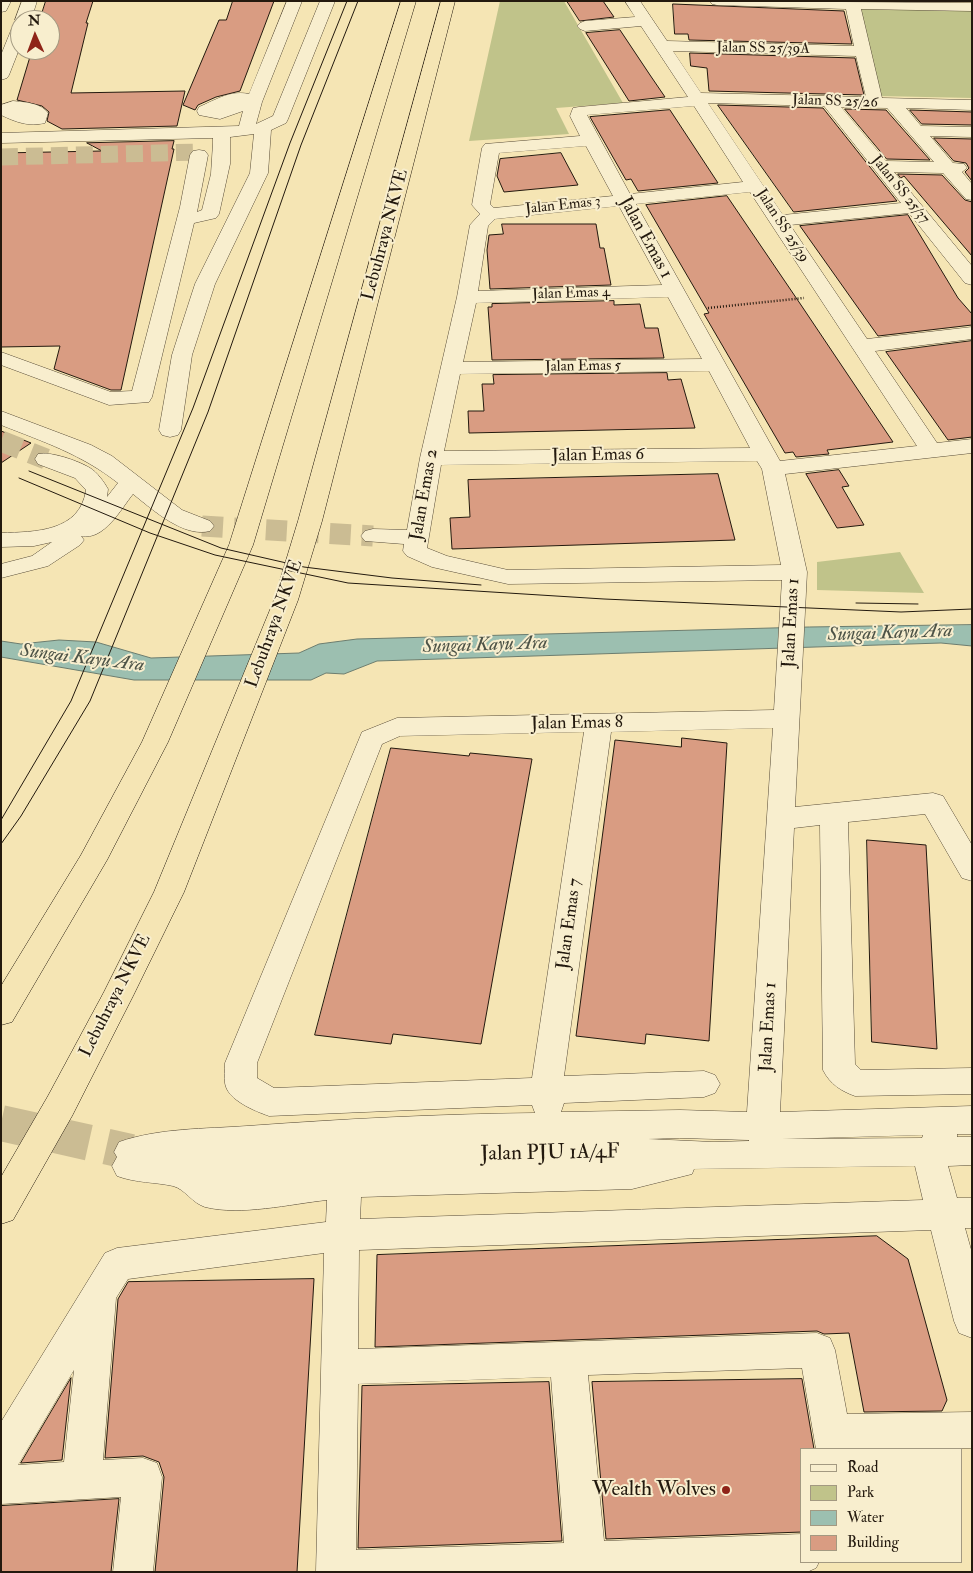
<!DOCTYPE html>
<style>
body{margin:0}
#map{position:relative;width:973px;height:1573px;overflow:hidden;background:#f5e5b4;font-family:"IM FELL Double Pica",serif}
canvas{display:block}
.frame{position:absolute;inset:0;border:2px solid #23190e;pointer-events:none}
.legend{position:absolute;left:800px;top:1448px;width:162px;height:115px;box-sizing:border-box;background:#f8eece;border:1px solid #a39981;margin:0;padding:6px 9px;list-style:none;font-size:15px;color:#23190e}
.legend li{display:flex;align-items:center;gap:10px;height:25px}
.legend b{width:25px;border:1px solid #a39981}
.north{position:absolute;left:10px;top:10px;width:50px;height:50px;box-sizing:border-box;background:#f8eece;border:1px solid #a39981;border-radius:50%;rotate:358deg;font-size:14px;font-weight:700;line-height:20px;text-align:center;color:#23190e}
.north::after{content:'';display:block;margin:auto;width:18px;height:22px;background:#8f2418;clip-path:polygon(50% 0,100% 100%,50% 72%,0 100%)}
</style>
<div id="map">
<canvas width="973" height="1573"></canvas>
<div class="frame"></div>
<ul class="legend">
<li><b style="height:6px;background:#f8eece"></b>Road</li>
<li><b style="height:14px;background:#c0c38a"></b>Park</li>
<li><b style="height:14px;background:#9cbfb0"></b>Water</li>
<li><b style="height:14px;background:#d99c82"></b>Building</li>
</ul>
<div class="north">N</div>
</div>
<script>
const ctx = document.querySelector('canvas').getContext('2d');
ctx.lineJoin = 'round';
function fillPath(path, color) { ctx.fillStyle = color; ctx.fill(path, 'evenodd'); }
function strokePath(path, color, width, dash) { ctx.strokeStyle = color; ctx.lineWidth = width; ctx.lineCap = dash ? 'butt' : 'round'; ctx.setLineDash(dash || []); ctx.stroke(path); }
function write(font, color, halo, rows, align = 'center') {
  ctx.font = font + ' "IM FELL Double Pica",serif'; ctx.lineWidth = 4; ctx.setLineDash([]); ctx.textBaseline = 'middle'; ctx.strokeStyle = halo; ctx.fillStyle = color; for (const [text, x, y, turn = 0] of rows) {
    ctx.save(); ctx.translate(x, y); ctx.rotate((+turn || 0) * Math.PI / 180); ctx.textAlign = isNaN(turn) ? turn : align; if (halo) ctx.strokeText(text, 0, 0); ctx.fillText(text, 0, 0); ctx.restore();
  }
}
const green = new Path2D(`
 M500 1H564L623 103 556 108 569 134 469 141Z
 M859 8 972 11V98L878 96Z
 M900 552 924 593 817 590V562Z`);
const water = new Path2D(`
 M972 625V646L941 643 377 661 344 674 326 673 311 680H134L1 657V641L21 644 59 640 96 642 151 658 299 653 319 644 357 639 809 627Z`);
const building = new Path2D(`
 M46 1H93L86 23H88L71 93 185 91 177 126 62 129 47 121 49 112 42 106 17 100 32 50H50V20H40Z
 M233 1H274L240 91 216 97 198 105 195 110 183 105 219 20H226Z
 M567 1H603L614 17 580 21Z
 M673 4 844 11 852 44 689 40 688 34H675Z
 M620 30 650 75 665 97 629 101 586 33Z
 M690 53 855 58 864 95 709 91 707 68 691 66Z
 M718 105 823 108 897 201 794 212Z
 M845 109 886 110 930 160 887 159Z
 M670 110 718 183 638 191 631 179 626 180 590 117Z
 M910 110 972 112V125L922 124Z
 M934 138 972 139V181L965 172 969 168 966 163 954 161Z
 M174 141 172 149H174L121 390H111L54 369 60 346 1 347V153L102 151 87 143Z
 M561 153 578 185 504 192 497 176 500 159Z
 M898 174 942 175 965 200 972 202V256L904 176 901 178Z
 M727 196 801 305 893 442 827 450 829 454 796 457 793 452 785 453 704 314 709 313 646 205Z
 M908 215 958 298 972 314V325L878 336 800 226Z
 M502 224H596L600 248H604L611 285 490 289 487 250 489 235 503 234Z
 M614 301V305L640 304 645 328H658L664 358 492 360 488 307H492V304Z
 M972 341V437L948 440 886 352Z
 M667 373 668 380 681 379 695 428 469 433 468 411H484L482 384H494L493 375Z
 M1 431 31 443 1 463Z
 M839 470 849 486 842 487 864 525 837 528 806 474Z
 M718 474 735 540 452 549 450 518 470 517 468 480Z
 M682 738 727 743 709 1041 646 1034 645 1044 576 1036 615 740 681 747Z
 M391 748 469 756 470 753 532 759 481 1044 393 1034 391 1044 315 1035Z
 M867 840 926 845 937 1049 872 1042Z
 M877 1236 908 1259 947 1400 942 1411 864 1412 849 1333 824 1334 817 1331 375 1347 377 1255Z
 M314 1279 297 1572H155L164 1477 159 1462 143 1456 105 1458 118 1299 128 1282Z
 M71 1378 62 1460 21 1463Z
 M802 1379 814 1449H802V1532L606 1539 592 1382Z
 M549 1382 562 1541 358 1548 362 1386Z
 M119 1499 111 1572H1V1506Z`);
const minorTunnelFar2 = new Path2D(`
 M1 157 199 152V155`);
const minorTunnelFar1 = new Path2D(`
 M1 441 46 459
 M202 526 373 536`);
const minorTunnel = new Path2D(`
 M1 1123 131 1152`);
const path = new Path2D(`
 M708 308 804 298`);
const minor = new Path2D(`
 M1 1H11L6 11 1 12Z
 M22 1H37L31 20H20V47L9 75 7 78 1 80V55L12 28 15 25 19 24 15 20Z
 M287 1H302L262 102 256 124 273 116 320 1H335L288 119 286 123 271 130 268 173 215 284 192 355 181 430 178 435 170 437 162 435 159 430 172 355 195 284 250 173 254 134 230 137V164L219 214 216 218 194 223 152 397 149 402 109 405 1 365V352L111 392 132 391 180 207 190 155 193 151 199 150 205 151 208 155 197 212 202 210 211 174 213 143V138L1 143V133L239 126 243 111 220 119 199 115 197 111 199 107C215 100 231 90 249 94Z
 M625 1H640L667 41 854 46 846 9 717 5 712 4 710 1 972 3V11L861 9 882 98 972 100V110L906 108 921 126 972 127V137L930 136 953 163 964 164 967 168 962 172 972 184V200L966 199 943 173 894 172 972 266V285L965 283 909 213 790 225 867 339 972 327V339L875 351 937 443 972 439V453L785 474 807 572 795 807 933 793 943 796 972 845V881L962 878 925 814 848 822 855 1064 861 1070 972 1068V1094L855 1096C841 1091 830 1084 823 1070L820 825 794 828 780 1112 972 1106V1134H957V1137H972V1165L948 1166 957 1198H972V1228H965L972 1253V1338L959 1333 954 1321 931 1230 359 1250 358 1349 817 1333 830 1338 835 1350 847 1414 972 1412V1448L816 1449 802 1368 588 1375 604 1541 802 1534V1562H819L816 1568 807 1572H316L324 1253 128 1279 116 1298 103 1460 143 1458 157 1463 162 1477 153 1572H113L121 1497 1 1504V1422L105 1253 117 1248 326 1222 327 1200C290 1204 241 1216 205 1207 192 1203 185 1189 173 1186 155 1182 136 1183 117 1176L112 1166 117 1157 114 1152 119 1142C159 1128 205 1129 247 1126 343 1119 439 1114 535 1113L532 1105 269 1116C255 1111 227 1100 225 1083 224 1077 225 1070 225 1063L362 732 397 718 774 710 782 580 508 584 432 567 407 556 403 551 404 544 365 541 361 536 365 531 373 529 407 530 420 458 457 297 470 225 480 214 472 205 482 148 485 144 580 136 570 116 573 108 579 107 688 97 641 26 585 31 580 29 577 26 580 23 585 21 635 17ZM673 51 856 56 866 97 701 93ZM708 103 824 106 901 203 783 215ZM694 106 743 182 630 194 587 115ZM841 107 887 108 934 162 886 161ZM586 146 613 196 494 208 490 204 499 153ZM750 192 917 446 780 461 636 204ZM619 206 662 285 478 291 488 226 495 219ZM668 297 702 359 463 362 476 303ZM709 371 750 448 444 451 460 374ZM757 461 762 469 781 565 508 570 447 556 427 548 441 465ZM773 728 747 1112 680 1110 561 1112 564 1103 704 1097 715 1093 720 1084 715 1075 704 1071 564 1076 611 732ZM584 732 532 1078 274 1088 257 1078V1063L382 744 400 736ZM923 1135 922 1138 782 1139ZM680 1138 749 1140V1141L713 1142 648 1139ZM915 1166 923 1200 360 1219 361 1197 632 1189 692 1174 694 1169ZM74 1370 64 1462 18 1465ZM551 1377 564 1543 356 1550 358 1384Z
 M13 101C24 102 41 103 48 113L45 123C28 127 16 122 1 115V105Z
 M1 411 91 445 112 456 182 510 210 521 214 526 210 531C184 538 153 510 133 494 121 509 104 541 81 536L84 540 80 545 48 566 1 578V564L32 556 52 542 34 546 1 547V533C35 532 80 532 86 490L75 478 38 464 35 459 38 454C50 451 79 461 90 468 97 472 104 482 108 489L107 497 118 483C81 454 44 442 1 425Z`);
const highway = new Path2D(`
 M401 1H416L253 545 168 742 107 860 12 1022 1 1025V986L81 855 142 742 229 545Z
 M441 1H455L322 521 298 600 184 892 133 996 72 1116 13 1220 1 1224V1177L48 1096 104 992 154 892 274 600 298 521Z`);
const tram = new Path2D(`
 M29 471 221 548 304 567 392 578 481 585
 M19 478 150 533 215 555 348 583 604 599 901 612 972 609
 M856 603 918 604
 M1 820 71 701 193 408 290 143 347 1
 M1 844 21 816 90 701 208 412 301 145 358 1`);
const markers = [
 [726,1490,5,"#8f2418"]
];
const farStreetnames = [
 ["Jalan SS 25/39A",763,49,1],
 ["Jalan SS 25/26",835,102,2],
 ["Jalan SS 25/37",900,190,51],
 ["Jalan Emas 3",563,206,-6],
 ["Jalan SS 25/39",782,226,57],
 ["Jalan Emas 4",571,294,-2],
 ["Jalan Emas 5",583,367,-1]
];
const streetNames = [
 ["Lebuhraya NKVE",386,235,-75],
 ["Jalan Emas 1",645,238,61],
 ["Jalan Emas 6",598,456,-1],
 ["Jalan Emas 2",425,495,-80],
 ["Jalan Emas 1",792,623,-87],
 ["Lebuhraya NKVE",275,624,-70],
 ["Jalan Emas 8",577,724,-1],
 ["Jalan Emas 7",570,924,-82],
 ["Lebuhraya NKVE",116,996,-63],
 ["Jalan Emas 1",769,1027,-87]
];
const waterNames = [
 ["Sungai Kayu Ara",890,634,-2],
 ["Sungai Kayu Ara",485,646,-2],
 ["Sungai Kayu Ara",82,659,7]
];
const nearStreetnames = [
 ["Jalan PJU 1A/4F",550,1154,-1]
];
const nearPoinames = [
 ["Wealth Wolves",716,1490]
];
fillPath(green, '#c0c38a');
fillPath(water, '#9cbfb0');
strokePath(water, '#6c7d6f', 1);
fillPath(building, '#d99c82');
strokePath(building, '#23190e', 1);
strokePath(minorTunnelFar2, '#cbbc93', 17, [17, 8]);
strokePath(minorTunnelFar1, '#cbbc93', 21, [21, 11]);
strokePath(minorTunnel, '#cbbc93', 36, [36, 18]);
strokePath(minor, '#584c38', 1);
strokePath(highway, '#23190e', 1);
strokePath(path, '#23190e', 2.5, [1, 2]);
fillPath(minor, '#f8eece');
fillPath(highway, '#f5e5b4');
strokePath(tram, '#23190e', 1);
for (const [x, y, r, color] of markers) { const dot = new Path2D(); dot.arc(x, y, r, 0, 2 * Math.PI); ctx.fillStyle = color; ctx.fill(dot); strokePath(dot, '#f8eece', 2); }
write('15px', '#23190e', '#f8eece', farStreetnames);
write('18px', '#23190e', '#f8eece', streetNames);
write('italic 19px', '#4d5347', '#f8eece', waterNames);
write('21px', '#23190e', '#f8eece', nearStreetnames);
write('21px', '#23190e', '#f8eece', nearPoinames, 'right');
</script>
